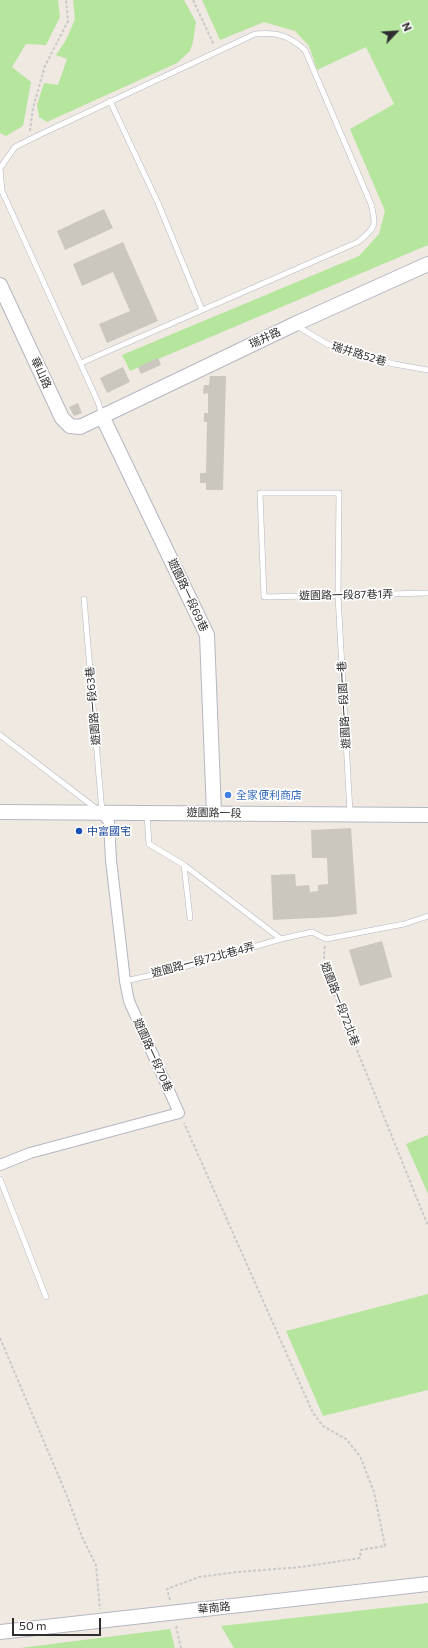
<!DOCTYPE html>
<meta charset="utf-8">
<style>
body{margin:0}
#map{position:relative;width:428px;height:1648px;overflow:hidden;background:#efe9e1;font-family:Commissioner,sans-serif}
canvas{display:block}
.north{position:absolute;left:376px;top:12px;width:40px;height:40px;-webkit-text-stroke:3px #fff;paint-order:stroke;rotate:65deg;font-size:11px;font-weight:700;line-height:16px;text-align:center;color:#2e2e2e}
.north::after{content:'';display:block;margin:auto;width:14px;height:18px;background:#2e2e2e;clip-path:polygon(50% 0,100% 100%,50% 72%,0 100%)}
.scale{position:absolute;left:12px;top:1618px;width:89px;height:18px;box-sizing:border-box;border:2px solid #2e2e2e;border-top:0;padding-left:5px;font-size:12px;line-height:14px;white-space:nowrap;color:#2e2e2e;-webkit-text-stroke:3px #fff;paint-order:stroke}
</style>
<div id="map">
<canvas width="428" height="1648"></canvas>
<div class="north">N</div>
<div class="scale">50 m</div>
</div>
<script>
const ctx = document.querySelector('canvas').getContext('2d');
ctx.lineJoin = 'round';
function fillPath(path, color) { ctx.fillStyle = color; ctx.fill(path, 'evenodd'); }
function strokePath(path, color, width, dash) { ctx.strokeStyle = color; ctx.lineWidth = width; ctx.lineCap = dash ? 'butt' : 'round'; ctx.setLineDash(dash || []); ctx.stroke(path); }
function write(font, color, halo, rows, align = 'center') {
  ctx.font = font + ' Commissioner,"Noto Sans TC",sans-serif'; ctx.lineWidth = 3.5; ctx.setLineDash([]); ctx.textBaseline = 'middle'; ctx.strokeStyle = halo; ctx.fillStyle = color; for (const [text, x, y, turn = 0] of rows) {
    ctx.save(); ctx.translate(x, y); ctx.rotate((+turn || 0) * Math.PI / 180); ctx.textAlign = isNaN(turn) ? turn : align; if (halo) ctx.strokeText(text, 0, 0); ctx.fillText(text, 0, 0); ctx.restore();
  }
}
const green = new Path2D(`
 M0 0H58L60 17 46 45 26 44 12 67 31 82 23 126 6 136 0 133Z
 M73 0H184L196 22 193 42 190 51 177 63 47 122 39 117 37 105 44 83 58 85 67 59 56 55 66 40 75 19Z
 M202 0H428V245L130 371 122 355 359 256 379 234 385 211 350 129 394 104 366 47 317 70 309 46 295 31 264 22 220 40Z
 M428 1135V1194L406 1144Z
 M428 1294V1390L323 1416 286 1331Z
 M428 1603V1648H234L221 1626Z
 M170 1629 175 1648H20Z`);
const building = new Path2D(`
 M104 209 113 228 65 250 57 231Z
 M123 242 158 321 107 343 99 324 130 311 113 272 82 286 73 264Z
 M158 358 161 365 141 374 138 367Z
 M123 367 130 382 107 393 100 378Z
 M210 376H226L223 490H206V483H200V473H206L207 422H204V413H208V393L203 394 204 385H209Z
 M78 403 82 413 74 416 69 407Z
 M351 828 357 914 333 917 273 920 271 875 295 874 296 886 309 885 310 892 318 891V885L328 884 327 858H312L311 830Z
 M382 941 392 977 360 986 349 950Z`);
const path = new Path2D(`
 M193 0 214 45
 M30 131 33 108 45 66 68 21 66 0
 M325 946C322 963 327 972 332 988L428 1226
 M0 1338 67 1496 82 1537 96 1565 100 1609
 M170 1600 167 1589 199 1577 238 1572 301 1567 360 1558 361 1550 385 1546 374 1492 360 1456 346 1439 323 1426 313 1413 184 1123
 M176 1626 181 1648`);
const lane = new Path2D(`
 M110 101 158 203 202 310
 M0 168 15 147 39 135 255 34C277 32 288 35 305 50L371 204C377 227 375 227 358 242L81 363
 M0 169 2 191 98 402 102 415
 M297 326 327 344 394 364 428 370
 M84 599 102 812
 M0 735 98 810
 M350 813 338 596 339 493H260L264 597 428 593
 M147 814 149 844 184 865 281 939 312 932 326 939 404 924 428 916
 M184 865 190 918
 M125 981 166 972 281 939
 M0 1179 46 1297`);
const street = new Path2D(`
 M0 1165 30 1153 179 1113 129 1001 125 981 111 860 109 822 102 813`);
const secondary = new Path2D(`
 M0 285 62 418 70 426 80 427 295 324 428 264
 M102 416 207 635 214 813
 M0 812 428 815
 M0 1632 428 1584`);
const markers = [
 [228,795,4,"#3f7fe0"],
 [79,831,4,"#1a4fb4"]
];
const streetNames = [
 ["瑞井路",265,338,-25],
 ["瑞井路52巷",359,354,17],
 ["華山路",41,373,65],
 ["遊園路一段69巷",188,595,65],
 ["遊園路一段87巷1弄",346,595,-1],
 ["遊園路一段園一巷",344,705,-93],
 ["遊園路一段63巷",93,706,-95],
 ["遊園路一段",214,813,1],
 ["遊園路一段72北巷4弄",203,960,-15],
 ["遊園路一段72北巷",340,1004,69],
 ["遊園路一段70巷",153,1055,66],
 ["華南路",214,1608,-6]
];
const shopNames = [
 ["全家便利商店",236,795]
];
const transitNames = [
 ["中富國宅",87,831]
];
fillPath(green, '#b6e59e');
fillPath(building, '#cbc7bf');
strokePath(lane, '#b4b7c1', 6);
strokePath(street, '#b4b7c1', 12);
strokePath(secondary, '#b4b7c1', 16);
strokePath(path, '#c9c9c9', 2, [3, 2]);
strokePath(lane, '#fff', 5);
strokePath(street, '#fff', 10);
strokePath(secondary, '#fff', 14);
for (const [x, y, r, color] of markers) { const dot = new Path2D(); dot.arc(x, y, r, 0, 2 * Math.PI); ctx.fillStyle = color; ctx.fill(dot); strokePath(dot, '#fff', 1.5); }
write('11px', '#2e2e2e', '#fff', streetNames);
write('11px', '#366cbe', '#fff', shopNames, 'left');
write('11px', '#164399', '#fff', transitNames, 'left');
</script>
